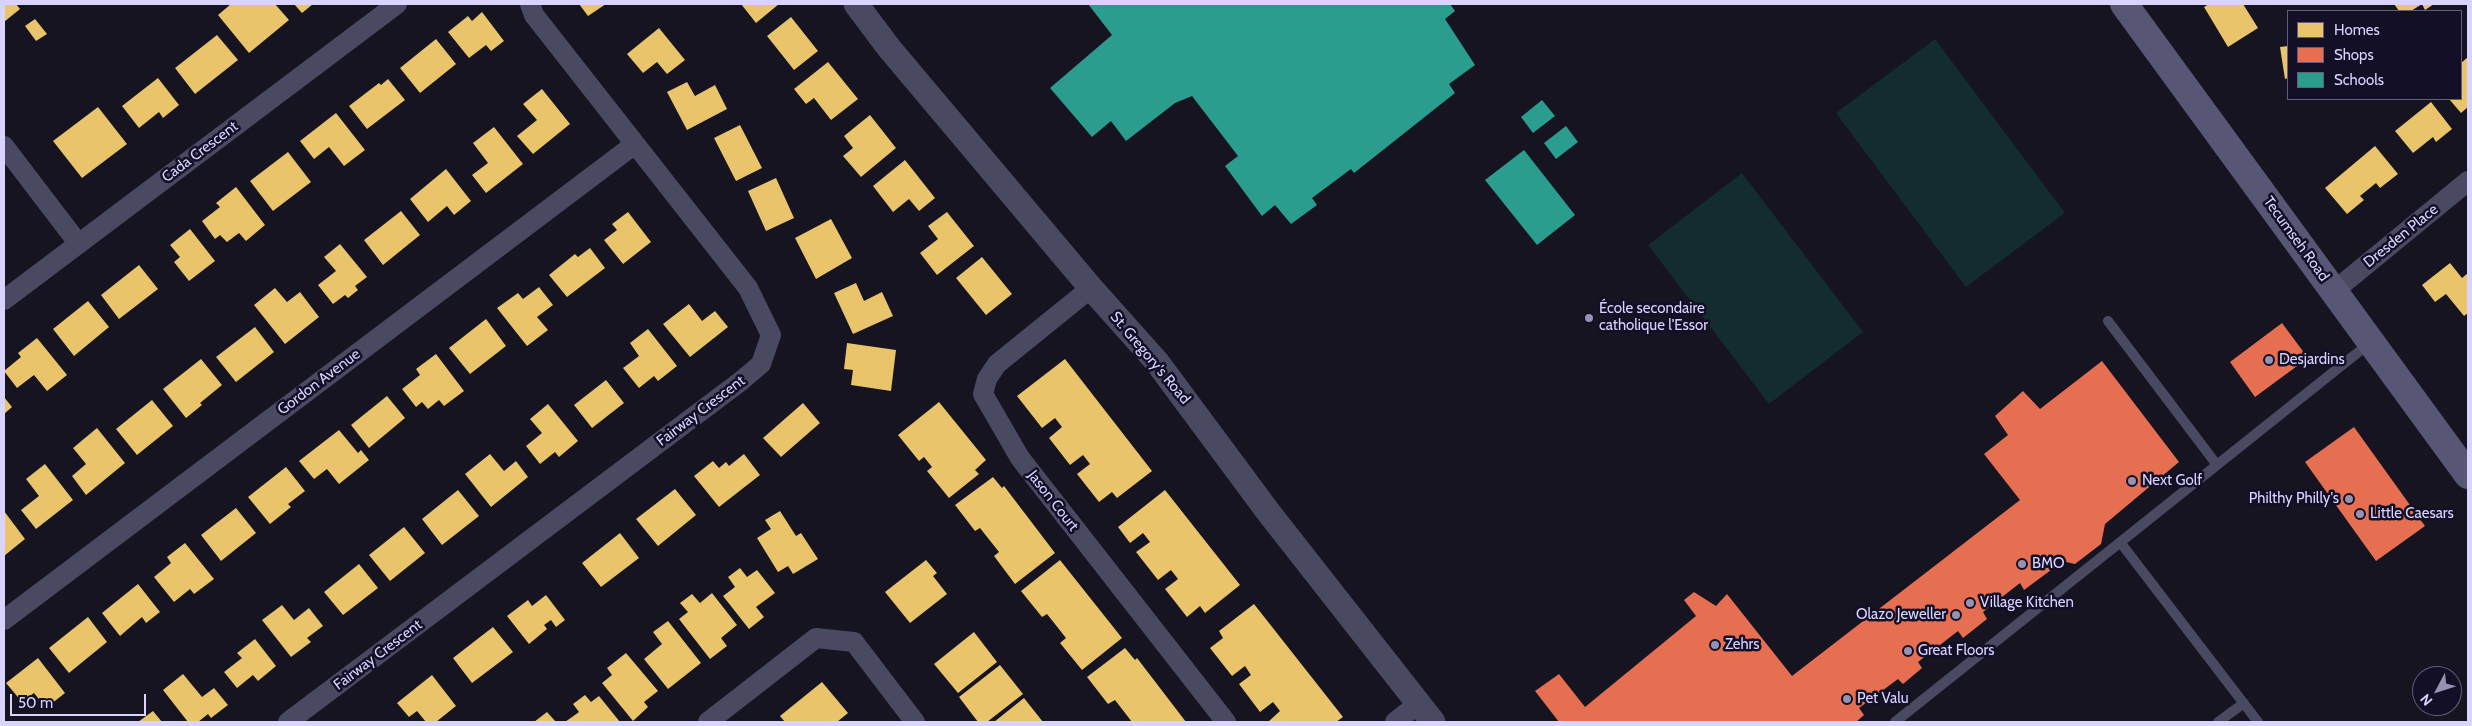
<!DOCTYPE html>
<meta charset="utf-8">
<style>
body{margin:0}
#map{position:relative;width:2472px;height:726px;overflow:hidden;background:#161421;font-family:Cabin,sans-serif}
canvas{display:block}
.frame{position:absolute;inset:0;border:5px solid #d9d4ff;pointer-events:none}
.legend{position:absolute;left:2287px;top:10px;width:175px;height:90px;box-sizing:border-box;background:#130f26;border:1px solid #625e7d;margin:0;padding:6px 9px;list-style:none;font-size:15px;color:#d9d4ff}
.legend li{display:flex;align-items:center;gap:10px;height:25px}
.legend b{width:25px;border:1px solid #625e7d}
.north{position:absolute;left:2412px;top:666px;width:50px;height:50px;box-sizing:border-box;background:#130f26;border:1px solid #625e7d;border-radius:50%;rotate:230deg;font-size:14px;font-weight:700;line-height:20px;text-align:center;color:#d9d4ff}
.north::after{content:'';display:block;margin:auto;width:18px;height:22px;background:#9591b1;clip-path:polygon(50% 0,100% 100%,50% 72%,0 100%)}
.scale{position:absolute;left:10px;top:694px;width:136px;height:22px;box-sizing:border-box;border:2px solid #d9d4ff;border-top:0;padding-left:6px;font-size:15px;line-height:18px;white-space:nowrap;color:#d9d4ff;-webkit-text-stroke:4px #130f26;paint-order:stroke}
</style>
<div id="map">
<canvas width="2472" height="726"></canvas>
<div class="frame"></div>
<ul class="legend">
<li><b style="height:14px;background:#e9c46a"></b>Homes</li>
<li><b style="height:14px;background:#e76f51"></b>Shops</li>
<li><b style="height:14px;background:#2a9d8f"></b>Schools</li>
</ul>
<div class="north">N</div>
<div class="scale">50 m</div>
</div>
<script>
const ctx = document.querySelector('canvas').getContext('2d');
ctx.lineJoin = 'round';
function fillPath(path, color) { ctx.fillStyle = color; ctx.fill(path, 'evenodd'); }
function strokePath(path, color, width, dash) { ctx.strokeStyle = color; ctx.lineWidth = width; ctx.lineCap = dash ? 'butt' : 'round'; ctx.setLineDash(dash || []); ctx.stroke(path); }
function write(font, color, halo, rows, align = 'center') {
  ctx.font = font + ' Cabin,sans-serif'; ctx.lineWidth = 5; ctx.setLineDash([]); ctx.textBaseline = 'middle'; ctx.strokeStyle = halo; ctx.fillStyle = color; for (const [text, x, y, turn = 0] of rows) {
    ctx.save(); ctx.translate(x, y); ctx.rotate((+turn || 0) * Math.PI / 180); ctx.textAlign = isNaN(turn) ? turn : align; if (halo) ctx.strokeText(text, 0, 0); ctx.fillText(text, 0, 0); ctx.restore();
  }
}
const green = new Path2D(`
 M1935 39 2065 213 1966 287 1836 113Z
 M1742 173 1863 332 1769 404 1648 245Z`);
const homes = new Path2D(`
 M4 4H16L20 9 4 22Z
 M231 4H275L289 20 249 53 218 15Z
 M294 4H313L302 13Z
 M579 4H606L588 16Z
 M741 4H779L756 23Z
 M2209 4H2243L2258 28 2228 47 2204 7Z
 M2394 4H2434L2425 10 2422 4 2411 11H2399Z
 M482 12 504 41 491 51 486 45 469 58 448 32 468 16 472 21Z
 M791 17 818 51 794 70 767 36Z
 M35 19 47 34 36 41 25 26Z
 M659 28 685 60 667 74 657 62 643 73 627 54Z
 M217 35 238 60 195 94 175 68Z
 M436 39 456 64 420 93 400 68Z
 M2288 46V78L2285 79 2280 47Z
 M2468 57V107L2461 113 2449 99H2461V63Z
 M828 62 858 99 831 120 814 98 806 104 794 89Z
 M158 78 179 105 163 118 159 112 139 128 122 106Z
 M388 79 405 100 367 129 349 106 379 83 381 85Z
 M687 82 695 96 715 85 727 109 687 130 667 92Z
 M542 89 570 124 533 154 517 136 537 120 523 104Z
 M2431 102 2452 129 2436 142 2433 137 2413 153 2395 131Z
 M98 107 127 144 82 178 53 141Z
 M336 113 365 150 344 166 329 147 314 159 300 141Z
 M870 115 896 148 861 177 843 156 853 148 844 136Z
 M740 125 762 168 736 181 714 138Z
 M494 127 523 164 486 193 472 175 488 163 473 143Z
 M2375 146 2398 174 2380 188 2376 183 2360 196 2364 200 2347 214 2325 188Z
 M288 152 311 182 273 211 250 181Z
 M905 160 935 198 919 211 909 199 893 212 873 186Z
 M446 169 471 201 454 215 447 206 428 222 410 199Z
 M776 178 794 218 766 231 748 191Z
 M236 187 265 225 246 241 239 233 227 242 220 235 215 239 202 221 220 207 216 203Z
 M401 211 420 235 383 265 364 240Z
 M628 212 651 242 623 264 604 240 617 230 612 224Z
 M947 212 974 246 937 275 920 253 938 239 928 226Z
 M831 219 852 258 816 279 795 238Z
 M190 229 215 261 189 281 174 262 180 257 170 245Z
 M340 244 367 277 355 286 358 290 348 298 345 295 333 304 318 285 336 271 324 257Z
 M590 248 605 268 567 297 549 275 575 254 578 257Z
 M982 257 1012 294 986 315 956 278Z
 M2450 263 2462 278 2468 273V313L2464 316 2446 294 2435 302 2422 285Z
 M139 265 158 289 119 319 101 295Z
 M856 283 864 301 882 292 893 316 853 334 834 293Z
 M539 287 553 305 537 317 548 330 527 346 497 308 518 293 523 299Z
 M275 288 287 302 300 292 319 317 285 344 254 305Z
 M88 301 109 327 74 356 53 329Z
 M689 304 702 321 715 311 728 327 690 357 663 324Z
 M486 319 506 346 470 374 449 348Z
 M255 327 274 352 236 382 216 357Z
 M648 329 677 366 658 381 654 376 639 388 623 368 639 356 630 343Z
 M37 338 67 375 47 391 34 375 17 388 4 371 21 357 18 353Z
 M847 343 896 350 891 391 851 385 853 370 844 369Z
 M436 354 464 391 444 406 439 400 428 409 422 402 416 407 402 389 420 375 416 369Z
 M201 359 222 385 200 403 202 405 186 418 163 389Z
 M1065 359 1152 471 1117 498 1112 492 1099 502 1077 474 1090 464 1083 455 1070 465 1049 438 1062 427 1055 418 1042 428 1017 396Z
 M606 380 624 403 592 428 574 405Z
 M387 396 405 418 369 448 351 425Z
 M4 397 12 407 4 414Z
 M152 400 173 426 137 455 116 429Z
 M939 402 986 460 975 470 979 474 949 498 927 471 932 467 924 457 919 461 898 435Z
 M803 403 820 423 781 457 763 438Z
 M548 404 578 441 559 457 555 452 540 464 526 446 542 433 530 419Z
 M97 428 125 463 86 495 72 476 86 464 73 448Z
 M339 430 358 453 361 450 369 460 339 484 327 469 314 479 299 461Z
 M490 454 504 471 516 461 528 477 491 507 465 474Z
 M744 454 760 475 719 507 694 476 713 461 719 468 726 462 729 466Z
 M45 464 73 500 36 529 21 510 39 496 26 479Z
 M286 467 305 491 288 504 291 507 270 524 248 497Z
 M993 477 1002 488 1004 486 1055 553 1015 584 994 556 999 552 980 528 975 531 955 505Z
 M675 489 696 515 658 546 636 519Z
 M458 490 479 516 442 545 422 519Z
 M1165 490 1240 585 1205 613 1200 606 1187 617 1165 589 1178 579 1171 570 1158 580 1136 552 1150 542 1143 533 1130 543 1118 527Z
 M236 508 256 533 221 561 201 535Z
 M4 511 25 539 4 556Z
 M780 511 796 536 801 533 818 559 793 574 788 566 778 572 757 538 771 529 765 520Z
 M404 527 425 553 390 581 369 555Z
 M620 533 639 558 601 587 582 563Z
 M185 543 214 579 194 594 190 589 174 602 154 577 171 563 167 557Z
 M926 560 937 573 933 576 947 594 910 623 885 592Z
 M1060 560 1122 638 1082 670 1060 643 1066 638 1047 614 1042 617 1021 591Z
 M359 564 378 588 343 615 324 592Z
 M740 568 747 577 757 570 775 593 756 607 764 617 749 629 723 596 735 587 728 577Z
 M138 584 160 612 146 623 142 617 120 636 102 613Z
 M712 593 737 625 721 638 727 646 710 659 679 619 688 612 680 603 692 594 700 603Z
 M546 595 565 620 556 627 551 620 544 625 547 629 529 644 507 616 528 600 532 606Z
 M1254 604 1343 717 1336 722H1268L1280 711 1273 702 1260 712 1239 684 1251 675 1245 666 1232 676 1210 648 1223 638 1219 631Z
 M282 605 294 620 309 608 323 626 307 638 311 642 291 657 262 620Z
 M88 617 107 642 69 673 49 648Z
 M668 621 701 663 668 689 644 659 662 644 653 632Z
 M493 627 513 652 472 683 453 658Z
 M974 632 997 662 958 693 934 664Z
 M255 639 276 666 258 681 253 675 237 688 224 672 242 658 237 653Z
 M1125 648 1135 660 1137 658 1186 722H1132L1115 700 1108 704 1087 677Z
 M626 653 658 691 644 702 648 707 633 721 602 683 612 675 607 668Z
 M38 658 65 693 46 708 34 693 22 702 6 683Z
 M1000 665 1023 694 987 722H978L959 697Z
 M183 674 202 697 214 688 228 705 211 718 208 714 198 722H188L163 690Z
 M432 675 456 706 436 722H426L417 711 409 717 397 703Z
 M822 682 848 713 837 722H785L780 716Z
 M585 695 591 702 599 696 620 722H565L579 712 573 704Z
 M1024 698 1043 722H994Z
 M153 711 162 722H138Z
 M547 712 556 722H534Z`);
const shops = new Path2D(`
 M2282 323 2308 358 2255 397 2230 362Z
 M2102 361 2179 462 2105 524 2101 544 2075 564 2053 559 2051 570 2024 590 2020 583 1983 612 1987 619 1963 638 1958 631 1918 662 1922 668 1903 684 1898 679 1859 708 1864 715 1856 722H1559L1535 691 1559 674 1585 707 1696 616 1684 600 1694 592 1716 606 1727 594 1792 676 2020 500 1984 454 2008 435 1995 416 2023 391 2040 409Z
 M2354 427 2425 526 2376 561 2305 462Z`);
const schools = new Path2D(`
 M1088 4H1450L1455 11 1445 19 1475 65 1449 84 1455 93 1354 173 1351 169 1312 198 1317 205 1291 224 1275 205 1262 216 1225 166 1238 156 1192 96 1175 103 1126 141 1111 121 1092 137 1050 88 1112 35Z
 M1542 100 1555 116 1533 133 1521 117Z
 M1566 126 1578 142 1556 159 1544 143Z
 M1524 150 1575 215 1537 245 1485 180Z`);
const service = new Path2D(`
 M2108 321 2217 465
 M2120 542 2258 722
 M1895 722 2371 342
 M2218 722 2244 703`);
const minor = new Path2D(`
 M4 146 78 243
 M1091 288 997 364 987 379 983 394 1020 458 1226 722
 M2334 291 2468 181
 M4 300 397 4
 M4 620 635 144
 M288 722 741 381 761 364 771 335 748 288 534 15 530 4
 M708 722 816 638 854 642 915 722
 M1395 722 1418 704`);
const tertiary = new Path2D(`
 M856 4 889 48 1091 288 1157 362 1269 513 1433 722`);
const secondary = new Path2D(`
 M2124 4 2468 475`);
const markers = [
 [1589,318,5,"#9591b1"],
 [2269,360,5,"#9591b1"],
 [2132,481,5,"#9591b1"],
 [2349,499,5,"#9591b1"],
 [2360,514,5,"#9591b1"],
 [2022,564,5,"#9591b1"],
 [1970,603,5,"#9591b1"],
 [1956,615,5,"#9591b1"],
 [1715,645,5,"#9591b1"],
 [1908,651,5,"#9591b1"],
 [1847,699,5,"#9591b1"]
];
const streetNames = [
 ["Cada Crescent",200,152,-37],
 ["Dresden Place",2401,236,-39],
 ["Tecumseh Road",2296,239,54],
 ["St. Gregory's Road",1150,358,50],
 ["Gordon Avenue",319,382,-37],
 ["Fairway Crescent",701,411,-37],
 ["Jason Court",1053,501,52],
 ["Fairway Crescent",378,655,-37]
];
const poiNames = [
 ["École secondaire",1599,309],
 ["catholique l'Essor",1599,326],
 ["Desjardins",2279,360],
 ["Next Golf",2142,481],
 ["Philthy Philly's",2339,499,"right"],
 ["Little Caesars",2370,514],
 ["BMO",2032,564],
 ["Village Kitchen",1980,603],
 ["Olazo Jeweller",1946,615,"right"],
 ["Zehrs",1725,645],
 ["Great Floors",1918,651],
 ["Pet Valu",1857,699]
];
fillPath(green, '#132c2d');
fillPath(homes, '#e9c46a');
fillPath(shops, '#e76f51');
fillPath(schools, '#2a9d8f');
strokePath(service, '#4a4962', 10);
strokePath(minor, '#4a4962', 20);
strokePath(tertiary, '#4a4962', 25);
strokePath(secondary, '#575674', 28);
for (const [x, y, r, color] of markers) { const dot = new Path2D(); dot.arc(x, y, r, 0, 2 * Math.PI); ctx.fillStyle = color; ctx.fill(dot); strokePath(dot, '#130f26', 2); }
write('15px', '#d9d4ff', '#130f26', streetNames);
write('15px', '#d9d4ff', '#130f26', poiNames, 'left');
</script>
